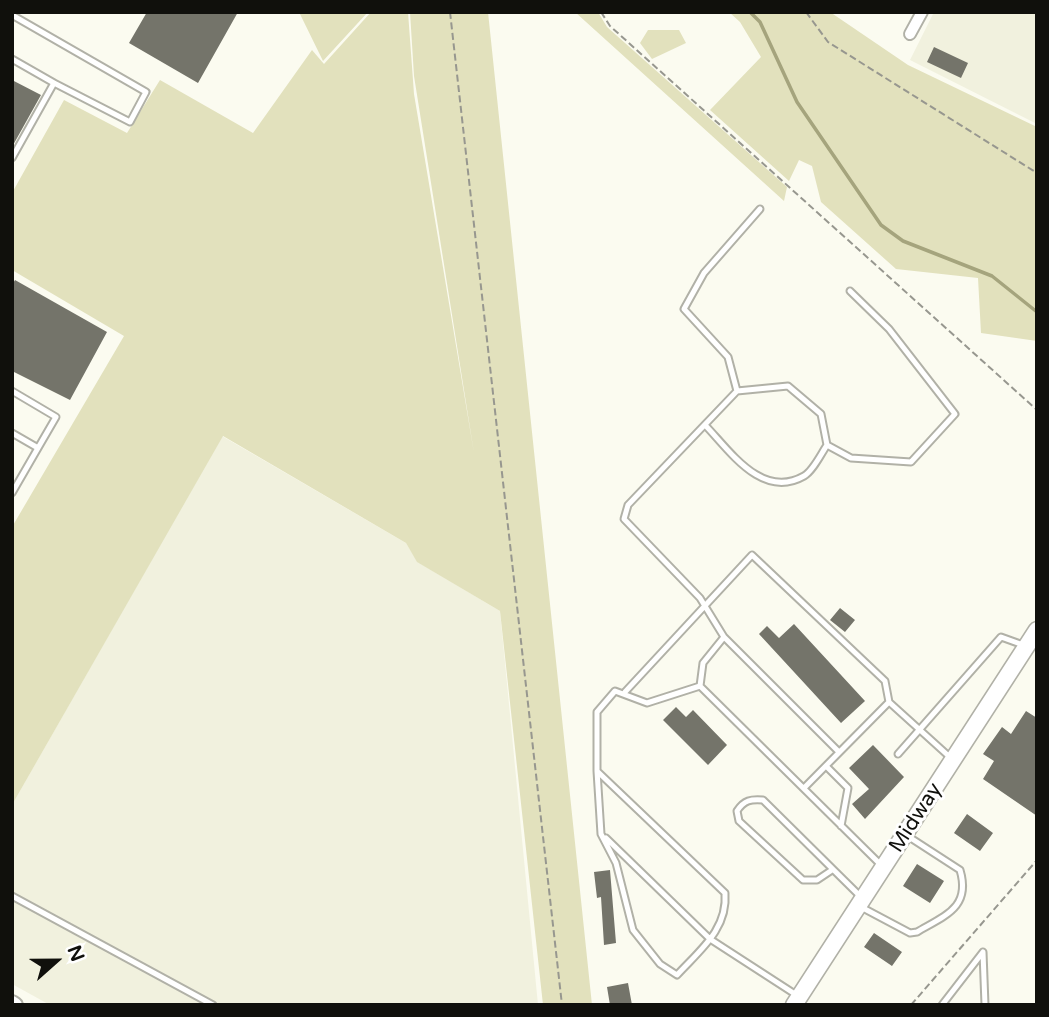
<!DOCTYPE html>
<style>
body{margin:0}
#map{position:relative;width:1049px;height:1017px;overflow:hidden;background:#fbfbf0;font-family:"Varela Round",sans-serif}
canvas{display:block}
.frame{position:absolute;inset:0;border:14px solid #10100c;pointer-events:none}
.north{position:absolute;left:21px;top:926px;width:70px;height:70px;-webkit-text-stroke:5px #fff;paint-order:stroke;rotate:69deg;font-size:19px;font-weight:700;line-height:28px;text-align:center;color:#10100c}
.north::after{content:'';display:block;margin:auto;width:24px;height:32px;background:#10100c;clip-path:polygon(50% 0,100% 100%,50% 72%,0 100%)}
</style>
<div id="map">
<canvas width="1049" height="1017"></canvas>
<div class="frame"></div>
<div class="north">N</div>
</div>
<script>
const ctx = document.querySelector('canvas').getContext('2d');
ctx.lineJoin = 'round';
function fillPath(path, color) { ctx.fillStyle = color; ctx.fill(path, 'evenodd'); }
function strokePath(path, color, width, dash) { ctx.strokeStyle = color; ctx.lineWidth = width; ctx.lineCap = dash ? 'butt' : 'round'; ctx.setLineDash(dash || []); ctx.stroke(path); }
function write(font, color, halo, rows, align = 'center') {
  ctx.font = font + ' "Varela Round",sans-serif'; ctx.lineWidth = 6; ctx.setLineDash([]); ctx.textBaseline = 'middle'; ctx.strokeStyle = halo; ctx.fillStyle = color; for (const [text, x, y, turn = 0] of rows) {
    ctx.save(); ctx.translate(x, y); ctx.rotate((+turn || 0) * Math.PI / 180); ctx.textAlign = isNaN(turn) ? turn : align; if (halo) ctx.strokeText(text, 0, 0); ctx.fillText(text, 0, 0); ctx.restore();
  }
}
const built = new Path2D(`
 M934 12H1037V124L910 60Z
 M222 436 406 543 418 562 500 611 538 1005H50L12 984V805Z`);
const green = new Path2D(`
 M299 12H368L323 61Z
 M371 12H408L414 94 474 453 414 76 410 12H488L592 1005H543L500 611 417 562 406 543 223 436 12 805V527L124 336 12 270V193L64 100 127 133 160 80 253 133 312 50 324 64Z
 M575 12H598L607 27 787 187 784 201Z
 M729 12H830L908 65 1037 127V341L981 333 978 278 896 269 821 202 812 166 799 160 789 181 710 110 761 57 740 22Z
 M648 30H679L686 43 652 59 640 43Z`);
const stream = new Path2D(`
 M750 12 760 22 797 102 881 225 903 241 992 276 1037 312`);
const building = new Path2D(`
 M147 12H238L198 83 129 43Z
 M934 47 968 63 961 78 927 62Z
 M12 80 41 95 12 147Z
 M15 280 107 332 70 400 12 371V285Z
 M840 608 855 620 845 632 830 620Z
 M794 624 865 701 841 723 759 634 767 626 779 638Z
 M676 707 686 717 693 710 727 745 708 765 663 720Z
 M1026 711 1037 718V816L983 779 994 761 983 754 1002 727 1011 734Z
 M873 745 904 777 865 819 852 804 869 789 849 768Z
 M967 814 993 833 980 851 954 833Z
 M917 864 944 881 930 903 903 886Z
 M610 870 616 943 604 945 601 897 597 898 594 872Z
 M874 933 902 952 892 966 864 947Z
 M628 983 632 1005H610L607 987Z`);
const path = new Path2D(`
 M450 12 562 1005
 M601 12 610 26 1037 410
 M806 12 828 42 1037 173
 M911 1005 1037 860`);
const service = new Path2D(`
 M12 15 146 92 130 122 54 83
 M12 59 54 83 12 158
 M12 391 56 417 38 448 12 433
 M737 391 728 357 684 309 704 273 760 209
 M705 425C730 451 762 500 804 476 813 471 821 454 827 445L821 414 788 386 737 391 628 505 624 519 700 598 724 637 839 752
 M827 445 851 458 911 462 955 414 889 329 850 291
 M12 493 38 448
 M700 686 881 865
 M700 686 703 663 724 637
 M625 692 752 555 885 681 889 702 952 759
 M898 754 1001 637 1026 646
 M826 766 848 788 841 826
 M597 771 601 834 616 863 633 930 660 964 677 975C700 950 728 929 725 893L597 771V712L615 691 647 703 700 686
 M804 788 889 702
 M606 838 710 939 798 996
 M832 870 817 880H803L739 821 737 811C744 800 751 799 763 800L861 897
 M12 896 213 1005
 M861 907 910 933 917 932C946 915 971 907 960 870L906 835
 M942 1005 983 952 985 1005`);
const minor = new Path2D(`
 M910 34 922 12`);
const tertiary = new Path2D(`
 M12 1003 15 1005`);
const secondary = new Path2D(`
 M794 1005 1037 630`);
const streetNames = [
 ["Midway",916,818,-57]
];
fillPath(built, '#f1f1de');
fillPath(green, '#e2e1bd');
strokePath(stream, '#a5a47d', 3.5);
fillPath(building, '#74746a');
strokePath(service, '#b1b1a7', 9);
strokePath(minor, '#b1b1a7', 14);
strokePath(tertiary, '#b1b1a7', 18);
strokePath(secondary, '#b1b1a7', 19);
strokePath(path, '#97978f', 2, [7, 3.5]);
strokePath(service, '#fff', 5);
strokePath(minor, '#fff', 10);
strokePath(tertiary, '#fff', 14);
strokePath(secondary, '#fff', 16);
write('21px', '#10100c', '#fff', streetNames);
</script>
